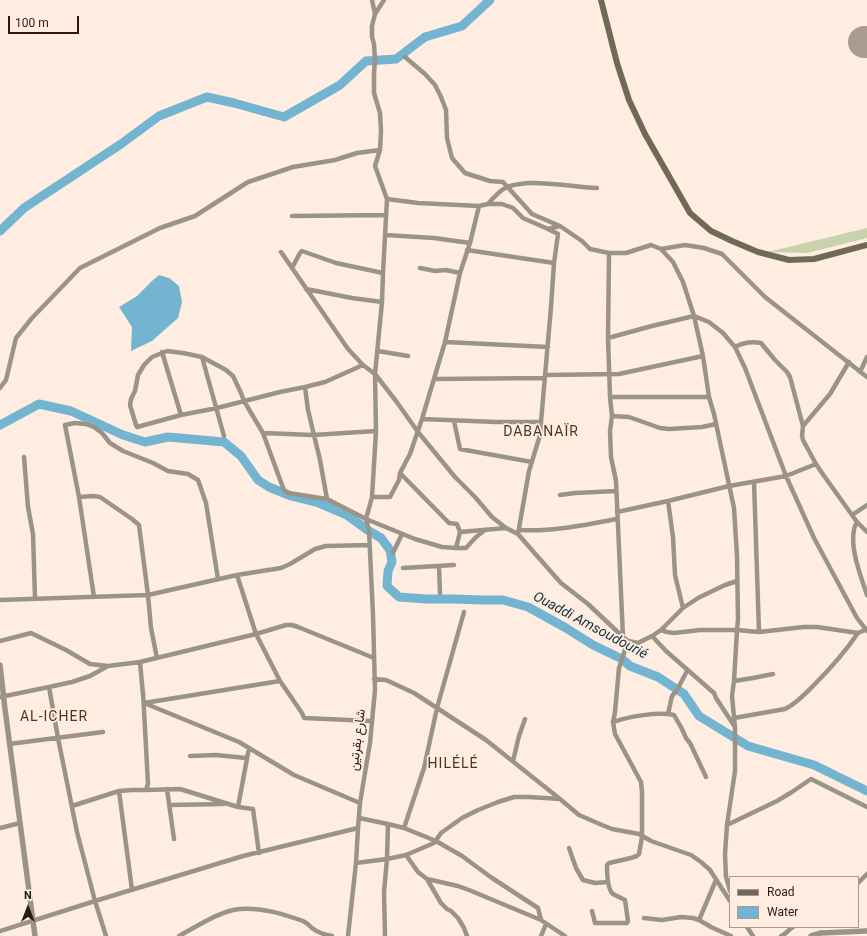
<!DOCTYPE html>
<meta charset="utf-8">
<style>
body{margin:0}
#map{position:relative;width:867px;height:936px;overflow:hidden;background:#ffede1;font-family:Roboto,sans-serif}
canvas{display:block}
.legend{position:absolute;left:729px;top:876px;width:130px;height:52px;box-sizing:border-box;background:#ffede1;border:1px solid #a9998f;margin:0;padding:5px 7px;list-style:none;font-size:12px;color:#271c15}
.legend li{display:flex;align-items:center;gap:8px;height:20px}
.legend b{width:20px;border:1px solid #a9998f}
.north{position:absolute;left:8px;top:888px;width:40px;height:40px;-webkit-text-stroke:3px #ffede1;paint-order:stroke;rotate:0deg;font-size:11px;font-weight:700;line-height:16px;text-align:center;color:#271c15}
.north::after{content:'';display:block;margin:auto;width:14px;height:18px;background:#271c15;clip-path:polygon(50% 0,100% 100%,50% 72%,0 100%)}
.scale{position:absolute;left:8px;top:16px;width:71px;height:18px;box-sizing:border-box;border:2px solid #271c15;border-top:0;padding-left:5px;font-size:12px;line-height:14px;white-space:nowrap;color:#271c15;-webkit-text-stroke:3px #ffede1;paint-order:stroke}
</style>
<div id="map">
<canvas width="867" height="936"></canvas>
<ul class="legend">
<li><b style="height:5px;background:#716957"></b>Road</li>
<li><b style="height:11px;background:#73b5d1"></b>Water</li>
</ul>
<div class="north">N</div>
<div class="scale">100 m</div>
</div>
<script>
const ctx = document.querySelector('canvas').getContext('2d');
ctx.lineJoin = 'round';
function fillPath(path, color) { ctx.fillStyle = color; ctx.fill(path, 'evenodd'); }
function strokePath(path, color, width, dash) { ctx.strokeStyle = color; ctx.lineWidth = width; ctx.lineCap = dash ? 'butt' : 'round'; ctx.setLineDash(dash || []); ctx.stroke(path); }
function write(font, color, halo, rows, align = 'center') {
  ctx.font = font + ' Roboto,Vazirmatn,sans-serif'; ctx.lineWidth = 3.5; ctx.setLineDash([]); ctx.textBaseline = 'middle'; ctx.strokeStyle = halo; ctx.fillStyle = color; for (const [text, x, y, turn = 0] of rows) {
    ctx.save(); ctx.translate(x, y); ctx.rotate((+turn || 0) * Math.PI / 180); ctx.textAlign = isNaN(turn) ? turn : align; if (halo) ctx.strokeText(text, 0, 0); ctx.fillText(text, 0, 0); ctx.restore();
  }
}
const green = new Path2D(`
 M867 228V238L807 253 768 252Z`);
const water = new Path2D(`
 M159 275 169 278 179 286 182 302 178 318 152 341 131 351 132 327 119 307 137 296 152 281Z`);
const river = new Path2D(`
 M0 231 24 208 121 144 159 116 207 97 234 103 284 117 340 85 366 61 396 59 425 37 462 26 490 0
 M0 425 39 404 71 411 123 435 145 442 168 437 224 442 241 456 258 480 269 487 291 496 319 503 347 515 369 531 381 538 390 550 392 562 388 571 387 586 399 597 426 599H453L483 600H503L528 607 566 628 593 645 622 659 630 666 658 677 684 694 699 716 748 746 814 765 867 791`);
const runway = new Path2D(`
 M864 42H867`);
const minor = new Path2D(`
 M372 0 375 14
 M405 57 425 74 435 85 441 97 446 110 447 138 452 158 465 173 490 181 503 182 532 214 560 226 582 241 590 249 609 253H626L651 245 661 249 673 262 683 282 694 316 703 356 709 397 714 414 734 508 737 556 738 620 737 630 734 681 732 696 735 728V771L727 825 725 854 726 877 730 891
 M488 204C493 198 499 191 507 187 513 184 521 184 528 183 551 182 574 187 597 188
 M479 206 488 204H502L513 208 523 218 548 229
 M292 216 386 215
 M560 226 548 229 558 234 554 263 551 307 541 422V432L529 471 518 534 538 557 561 583 588 604 623 637
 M385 235 434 238 470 243
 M661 249 685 245 704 248 722 254 765 297 867 377
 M467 250 554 263
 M281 252 348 349 363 365 375 374 396 401 418 432 455 477 475 497 492 517 506 528 518 534
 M609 253 608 338 610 397 612 416 610 431 611 457 616 481 623 637 628 641 638 643 652 636 661 630 683 608 698 598 725 585 737 581
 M292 268 300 253 302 251 336 263 383 273
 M420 268 435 271 446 270 460 273
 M306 289 352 298 382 302
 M608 338 652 326 694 316 709 322 723 333 735 347 745 368 786 476 814 538 857 618 867 631
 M445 342 548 347
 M735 347C744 342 751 341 761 343L775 360 787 372 790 377 803 426
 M378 351 408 356
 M162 352 181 415
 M202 357 224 436
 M849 362 830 394 803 426 802 436 803 440 816 464 822 473 857 522C856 524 854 527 854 530 850 549 861 577 867 595
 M363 365 325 382 305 387 280 392 217 408 181 415 137 427 136 425 130 405 131 399 135 391 138 375 144 365 152 357 167 351 183 353 202 357 226 370 233 376 241 393 244 401 263 433 282 485 284 490 288 493 327 499 366 519 415 539 442 547 456 548 460 532
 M860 372 867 357
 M545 375 619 374 703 356
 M434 379 545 378
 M305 387 308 410 320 460 327 499
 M0 388 6 380 16 338 32 318 80 268 160 228 195 216 248 182 293 167 335 160 357 153 380 150
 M610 397H709
 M612 416 629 417 660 428 669 429 702 427 716 424
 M422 419 496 422H541
 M454 421 460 449 532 462
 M263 433 313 435 376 431
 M24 457 28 507 33 534 35 598
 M400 473 449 523 457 524 460 532 506 528
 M754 482 759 632
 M560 495 575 493 616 491
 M79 497 93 496 100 497 132 519 139 525 148 595 151 628 157 658
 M372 497H390L399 480 400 473 410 454 422 419 445 342 460 273 470 243 479 206 418 203 387 199
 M668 501 673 537 675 575 683 608
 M617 512 668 501 729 486 786 476 816 464
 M852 515 867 505
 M857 522 867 532
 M519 530C552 532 585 525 617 519
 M456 548H466L476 537 485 530
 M393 553 402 534
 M439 566 440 593
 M403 568 454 565
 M237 575 256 634 280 681 302 713 304 718 371 721
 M94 597 79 497 65 425 75 423 86 424 94 427 102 433 110 443 123 451 153 463 168 471 188 474 198 480 206 503 218 579
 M0 600 148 595 237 575 281 568 290 564 315 549 326 546 369 545
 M661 630 667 632 674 633 700 630H737L759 632 804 627H817L858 633 867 629
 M652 636 666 651 714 693 716 698 735 727
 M0 641 31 633 33 634 66 650 90 664 108 666 140 662 256 634 286 625H292L298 627 374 658
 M140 662 143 695
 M374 679 386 680 414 693 437 708 486 740 560 799
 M734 681 753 678 773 674
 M49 687 72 682 90 676 108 666
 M143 692 148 784 146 790
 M0 697 49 687 58 738 77 832 95 901 106 936
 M144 703 239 742 294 775 360 803
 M144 703 280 681
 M668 714 672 696 677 690 687 671
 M734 718 785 709C796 704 805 694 814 685 830 669 845 652 858 633
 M613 722C628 717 658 711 674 715L682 729 686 738 690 743 706 777
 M9 744 103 732
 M190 756 216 755 246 758
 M513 761 519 736 525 719
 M167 789 174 839
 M169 805 223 804
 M72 806 119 791
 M238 807 249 748
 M359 818 388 824 404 828 436 841 462 856 492 878 538 908 541 920 565 936
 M727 825 777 801 792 792 811 779 867 807
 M0 828 20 823
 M404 828 424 768 437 708 464 612
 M569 848 576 868 583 880 595 883 608 882
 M406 855 418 872 427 879 441 903 447 909 451 911 458 918 464 928 467 936
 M356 863 387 859 406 855 434 843 441 833 462 818 478 810 498 802 514 797H529L560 799 579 815 602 825 612 829 639 834 651 841 691 855 701 862 710 870 730 901
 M427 879 458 886 469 890 541 920
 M858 883 867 874
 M132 890 119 791 132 790H146L180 789 238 807 253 809 259 853
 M592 911 595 923H627L628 921 625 900C621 898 617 896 613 894 607 889 607 872 607 865L609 863 631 858 637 856 639 854 642 837V792L641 782 615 734 613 722 615 712 619 668 628 641
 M644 918 662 920 681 917 693 918 699 920 711 927 731 936
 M699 920 716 880
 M747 927 753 936
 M0 931 95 901 243 856 358 828
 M179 936C198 926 219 911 240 909 261 907 283 914 303 921 307 923 309 925 312 928 317 932 326 935 332 936
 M348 936 356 863 358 828 360 803 370 743 375 690 373 615 369 531 366 519 372 497 376 431 375 374 382 302 383 273 387 199 375 166 380 150 381 131 380 113 374 93V73L375 60 374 44 372 37V26L375 14 384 0
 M385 936 384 892 387 859 388 824
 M541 936 546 924
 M781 936C786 934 788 930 793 927`);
const tertiary = new Path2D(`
 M0 665 5 709 35 936
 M811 936 821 933 867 931`);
const secondary = new Path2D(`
 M601 0 617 63 629 100 645 134 690 213 711 231 732 241 758 252 789 260 814 259 867 245`);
const streetNames = [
 ["شارع بقرتين",358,740,-83]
];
const neighbourhoodNames = [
 ["DABANAÏR",541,432],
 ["AL-ICHER",54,717],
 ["HILÉLÉ",453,764]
];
const waterNames = [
 ["Ouaddi Amsoudourié",590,626,28]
];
fillPath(green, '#c8d2ab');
fillPath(water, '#73b5d1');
strokePath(river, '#73b5d1', 9);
strokePath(runway, '#aa9c92', 32);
strokePath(minor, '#9a9488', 4.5);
strokePath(tertiary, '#9a9488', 5.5);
strokePath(secondary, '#716957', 6);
write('13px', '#271c15', '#ffede1', streetNames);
ctx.letterSpacing = '1px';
write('14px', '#4c3525', '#ffede1', neighbourhoodNames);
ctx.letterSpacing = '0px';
write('italic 14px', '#11313e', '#ffede1', waterNames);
</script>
